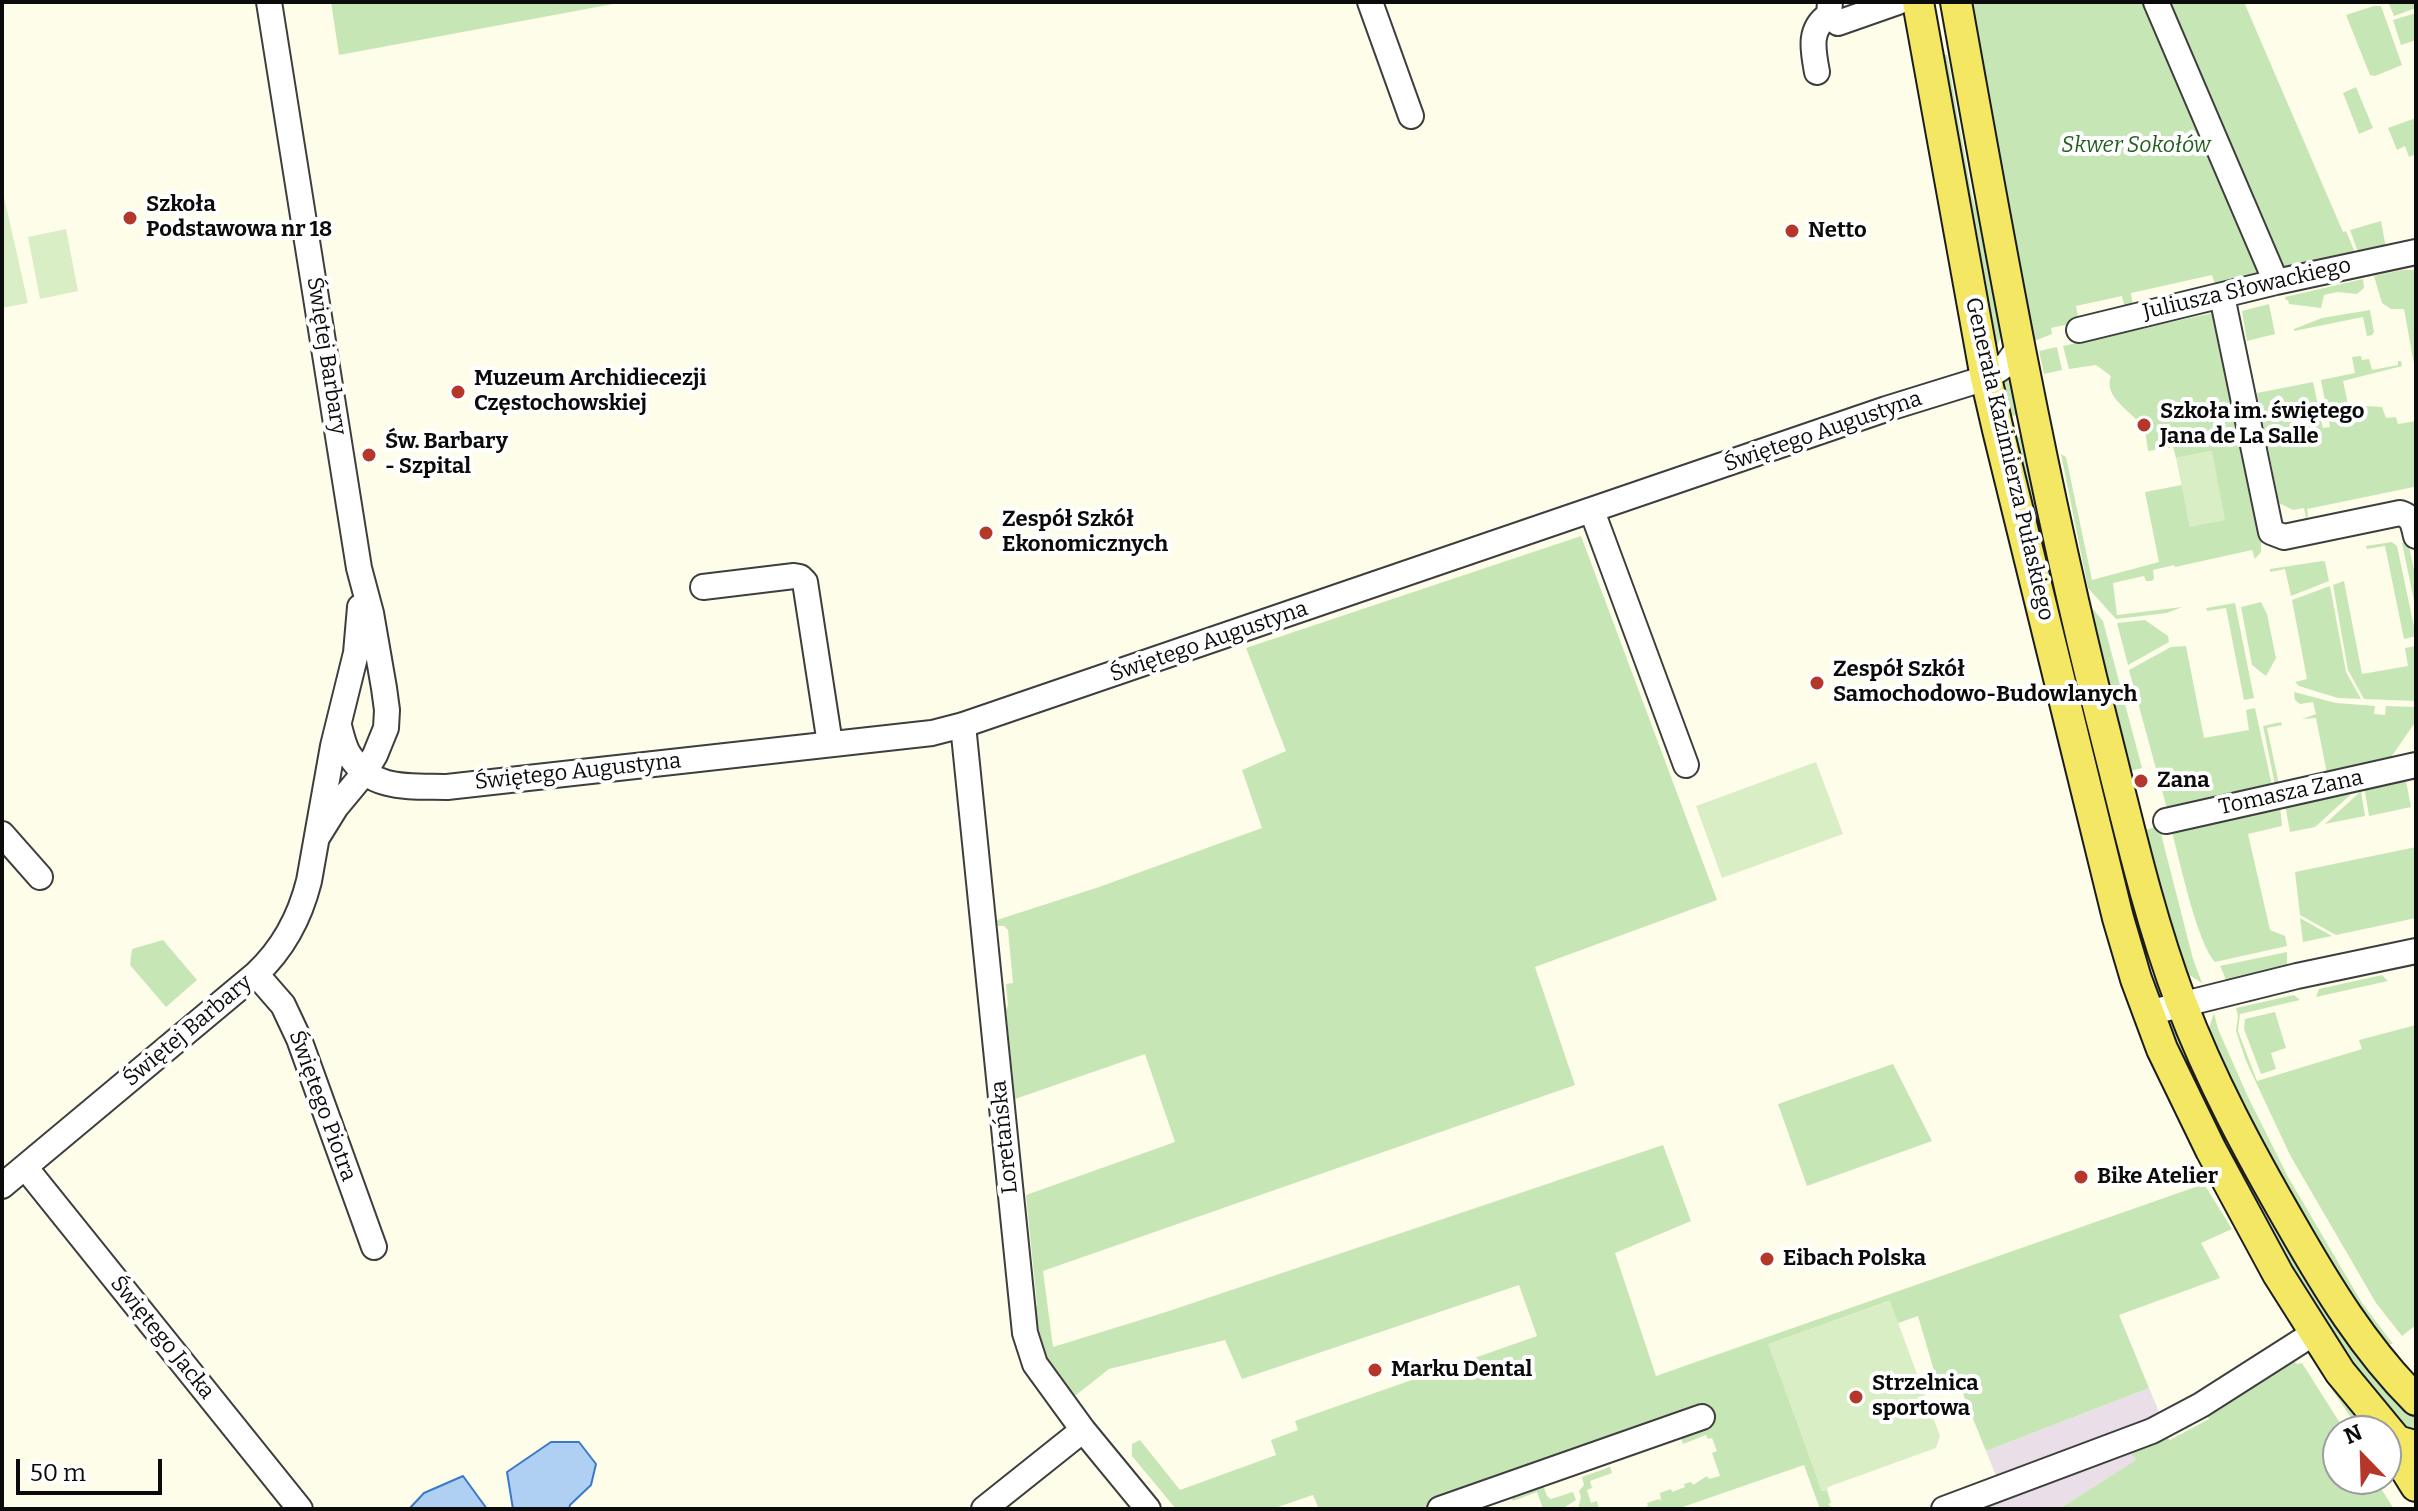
<!DOCTYPE html>
<meta charset="utf-8">
<style>
body{margin:0}
#map{position:relative;width:2418px;height:1511px;overflow:hidden;background:#fefde9;font-family:Bitter,serif}
canvas{display:block}
.frame{position:absolute;inset:0;border:4px solid #0b0b0b;pointer-events:none}
.north{position:absolute;left:2322px;top:1415px;width:80px;height:80px;box-sizing:border-box;background:#fff;border:2px solid #9d9d9d;border-radius:50%;rotate:337deg;font-size:22px;font-weight:700;line-height:32px;text-align:center;color:#0b0b0b}
.north::after{content:'';display:block;margin:auto;width:28px;height:36px;background:#b53729;clip-path:polygon(50% 0,100% 100%,50% 72%,0 100%)}
.scale{position:absolute;left:16px;top:1459px;width:146px;height:36px;box-sizing:border-box;border:4px solid #0b0b0b;border-top:0;padding-left:10px;font-size:24px;line-height:28px;white-space:nowrap;color:#0b0b0b;-webkit-text-stroke:6px #fff;paint-order:stroke}
</style>
<div id="map">
<canvas width="2418" height="1511"></canvas>
<div class="frame"></div>
<div class="north">N</div>
<div class="scale">50 m</div>
</div>
<script>
const ctx = document.querySelector('canvas').getContext('2d');
ctx.lineJoin = 'round';
function fillPath(path, color) { ctx.fillStyle = color; ctx.fill(path, 'evenodd'); }
function strokePath(path, color, width, dash) { ctx.strokeStyle = color; ctx.lineWidth = width; ctx.lineCap = dash ? 'butt' : 'round'; ctx.setLineDash(dash || []); ctx.stroke(path); }
function write(font, color, halo, rows, align = 'center') {
  ctx.font = font + ' Bitter,serif'; ctx.lineWidth = 8; ctx.setLineDash([]); ctx.textBaseline = 'middle'; ctx.strokeStyle = halo; ctx.fillStyle = color; for (const [text, x, y, turn = 0] of rows) {
    ctx.save(); ctx.translate(x, y); ctx.rotate((+turn || 0) * Math.PI / 180); ctx.textAlign = isNaN(turn) ? turn : align; if (halo) ctx.strokeText(text, 0, 0); ctx.fillText(text, 0, 0); ctx.restore();
  }
}
const industrial = new Path2D(`
 M2149 1388 2162 1419 1998 1481 1986 1451Z
 M2128 1449 2137 1460 2059 1509H1984L1981 1502Z`);
const green = new Path2D(`
 M331 2H624L339 55Z
 M1975 2H2244L2343 232 2346 231 2356 255 2216 289 2212 275 2131 293 2133 307 2125 309 2122 296 2076 306 2079 322 2051 328 2052 334 2029 343 1971 10Z
 M2394 2H2416V8L2394 16 2389 4Z
 M2374 6H2381L2402 65 2375 76 2370 75 2346 15Z
 M2416 13V40L2401 45 2393 20Z
 M1940 55H1947L1972 196 1985 238 2002 329 1999 342 1996 347Z
 M2356 87 2373 128 2359 134 2343 93Z
 M2416 118V154L2409 157 2405 146 2397 150 2388 128Z
 M2381 221 2386 248 2359 255 2350 230Z
 M2402 270H2416V375L2404 309H2391L2382 303 2374 276Z
 M2363 279 2364 288 2357 294 2337 292 2324 295 2321 308 2289 304 2288 300H2286L2285 297Z
 M2269 304 2275 334 2247 341 2242 311Z
 M2370 310 2374 332 2372 335 2367 336 2363 317 2294 331V329L2322 318Z
 M2217 312 2261 537V552L2255 559 2252 550 2175 567 2174 565 2153 570 2154 579 2151 581H2146L2144 576 2113 583 2117 615 2182 607 2167 613 2116 619 2088 588 2061 454 2066 457 2092 580 2159 562 2145 492 2182 485 2190 527 2212 451 2176 458 2173 447 2148 451C2147 442 2146 431 2141 425 2130 410 2103 397 2111 376L2096 365 2069 369 2063 346Z
 M2057 347 2062 370 2044 374 2039 351Z
 M2361 356 2362 360 2369 359 2372 370 2398 365V361H2401L2402 366 2343 381 2349 409 2366 406 2382 407 2386 418 2396 417 2398 424 2416 421V493L2414 487 2307 509 2308 516 2301 525 2300 520 2306 518 2304 508 2293 510 2279 503 2257 393 2313 382 2323 428 2330 427 2321 380 2355 373 2352 357Z
 M2010 376 2021 414 2004 418 2001 379Z
 M2025 435 2119 827 2111 830 2009 439Z
 M1581 536 1717 900 1535 967 1575 1085 1043 1271 1053 1347 1163 1313 1663 1145 1691 1221 1615 1253 1656 1376 2204 1184 2232 1229 2201 1243 2220 1278 2119 1315 2149 1388 1986 1451 1955 1374 1937 1381 1918 1316 1898 1323 1889 1301 1769 1344 1822 1491 1827 1490 1831 1503 1828 1504 1834 1509H1820L1804 1465 1677 1509H1641L1648 1506 1647 1503 1659 1499 1661 1501 1660 1493 1671 1489 1672 1492 1685 1487 1684 1484 1691 1482 1693 1485 1707 1476 1709 1479 1720 1476 1712 1453 1717 1451 1712 1438 1708 1439 1706 1435 1683 1444 1680 1435 1705 1409 1421 1509H1319L1313 1495 1272 1509H1176L1132 1456V1444L1140 1440 1180 1490 1276 1455 1271 1440 1298 1430 1295 1421 1537 1336 1519 1285 1242 1379 1225 1340 1109 1369 1071 1399 1043 1362 1032 1312 1037 1305 1026 1195 1175 1142 1145 1054 1015 1099 1006 1010 1008 1005 1006 984 1013 983 1008 930 1004 926H997V920L1099 887 1262 828 1242 770 1286 751 1246 648Z
 M2392 542 2397 546 2416 636 2404 639 2385 546 2367 549 2366 546Z
 M2408 542 2416 579V610L2402 543Z
 M2323 561 2325 562 2329 581 2291 596 2285 569 2270 572V569Z
 M2344 581 2362 674 2408 666 2405 648 2416 646V701L2364 699 2348 670 2333 585Z
 M2330 586 2346 672 2361 699 2338 698 2299 686 2295 682 2307 679 2292 600Z
 M2080 594 2103 621 2142 768 2126 772Z
 M2261 602 2267 614 2276 658 2266 676 2252 665 2241 607Z
 M2235 603 2254 698 2244 700 2226 608 2207 611 2206 608Z
 M2145 620 2168 636 2169 642 2128 665 2117 623Z
 M2186 646 2204 738 2249 730 2246 710 2255 708 2273 790 2169 816 2129 670 2171 647Z
 M2294 692 2336 703 2375 706 2374 714 2385 715 2386 706 2416 707V721L2387 763 2327 774 2316 718 2302 719 2316 714 2313 702 2300 704 2295 700Z
 M2281 722 2282 725 2267 728 2279 784 2276 790 2263 726Z
 M2405 776 2411 807 2369 816 2364 786Z
 M2359 787 2315 827 2290 832 2285 805Z
 M2361 791 2365 816 2325 824Z
 M2280 806 2282 826 2248 834 2270 930 2285 936 2287 946 2215 962C2196 941 2179 856 2170 825Z
 M2159 826 2193 959 2202 983 2183 971 2142 831Z
 M2416 847V918L2336 935 2300 915 2295 872Z
 M2300 918 2332 936 2303 942Z
 M163 940 197 980 166 1007 130 965 132 949Z
 M2287 952V968L2227 982 2220 966Z
 M2382 975 2388 981 2316 997 2319 989Z
 M2294 995 2300 1000 2240 1014 2238 1031 2257 1081 2362 1049 2359 1040 2416 1025V1325L2402 1336 2376 1303 2290 1155 2246 1061 2236 1031 2238 1016 2236 1008Z
 M2275 1012 2286 1048 2271 1053 2276 1069 2261 1074 2244 1029 2245 1019Z
 M2214 1013 2218 1029 2248 1097 2288 1177 2362 1303 2393 1344 2381 1345 2368 1327 2241 1108 2208 1031Z
 M2173 1019 2392 1392 2416 1416V1438L2381 1403 2321 1326 2189 1081 2169 1026Z
 M1893 1064 1932 1141 1807 1186 1778 1104Z
 M2308 1354 2315 1355 2374 1431H2360Z
 M2293 1358 2296 1364 2302 1363 2345 1431H2338V1479H2375L2394 1509H2059L2136 1460 2128 1449 2164 1434 2170 1440 2209 1419 2206 1411Z
 M1610 1467 1612 1473 1590 1481 1592 1488 1587 1490 1591 1503 1597 1501 1599 1509H1578L1581 1497 1579 1491 1584 1485 1582 1477Z
 M1543 1485 1547 1496 1551 1499 1573 1492 1576 1500 1562 1509H1543L1537 1492 1513 1501 1510 1494Z`);
const pitch = new Path2D(`
 M2 188 28 303 2 308Z
 M66 229 78 291 40 299 28 237Z
 M2212 451 2225 520 2190 527 2176 458Z
 M1816 762 1843 834 1722 878 1696 806Z
 M1890 1301 1940 1436 1936 1448 1828 1487 1827 1490 1822 1491 1768 1344Z`);
const water = new Path2D(`
 M551 1442H579L596 1464 591 1485 570 1505 569 1509H513L507 1472Z
 M463 1476 487 1509H409L424 1493Z`);
const minor = new Path2D(`
 M269 2 359 568 371 613 384 688 387 710 386 728 375 755 365 772 336 807 318 836
 M1370 2 1411 116
 M2156 2 2276 282
 M1829 15 1838 23 1898 2
 M1817 72C1813 50 1808 29 1829 15L1830 2
 M2222 296 2271 532 2284 537 2400 513C2413 517 2413 524 2416 536
 M2079 330 2276 282 2416 252
 M1592 511 1686 765
 M703 587 794 576 800 577 805 582 830 744
 M963 725 1025 1333 1035 1364 1083 1430 1148 1509
 M339 726C342 736 344 748 350 756 372 791 410 786 447 787L932 733 963 725 1886 409 1986 378 2007 364 2019 347
 M2166 821 2416 765
 M2 834 40 877
 M256 974 283 1005 299 1039 374 1247
 M2148 1013 2297 976 2416 951
 M25 1167 300 1509
 M2 1186 256 974C284 948 300 917 309 881L333 746 356 653 360 607
 M984 1509 1083 1430
 M1440 1509 1702 1417
 M1944 1509 2152 1431 2201 1405 2314 1333`);
const major = new Path2D(`
 M1918 2 1986 378 1998 430 2118 918 2136 979 2162 1049 2211 1150 2278 1274 2340 1372 2397 1441 2411 1445 2416 1449
 M1956 2C1999 243 2042 484 2102 721 2126 815 2147 912 2181 1002 2210 1079 2250 1153 2291 1224 2327 1287 2364 1348 2416 1400
 M2397 1441 2398 1457 2416 1486`);
const markers = [
 [130,218,8,"#b53729"],
 [1792,231,8,"#b53729"],
 [458,392,8,"#b53729"],
 [2144,425,8,"#b53729"],
 [369,455,8,"#b53729"],
 [986,533,8,"#b53729"],
 [1817,683,8,"#b53729"],
 [2141,781,8,"#b53729"],
 [2081,1177,8,"#b53729"],
 [1767,1259,8,"#b53729"],
 [1375,1370,8,"#b53729"],
 [1856,1397,8,"#b53729"]
];
const parkNames = [
 ["Skwer Sokołów",2136,146]
];
const poiNames = [
 ["Szkoła",146,205],
 ["Podstawowa nr 18",146,230],
 ["Netto",1808,231],
 ["Muzeum Archidiecezji",474,379],
 ["Częstochowskiej",474,404],
 ["Szkoła im. świętego",2160,412],
 ["Jana de La Salle",2160,437],
 ["Św. Barbary",385,442],
 ["- Szpital",385,467],
 ["Zespół Szkół",1002,520],
 ["Ekonomicznych",1002,545],
 ["Zespół Szkół",1833,670],
 ["Samochodowo-Budowlanych",1833,695],
 ["Zana",2157,781],
 ["Bike Atelier",2097,1177],
 ["Eibach Polska",1783,1259],
 ["Marku Dental",1391,1370],
 ["Strzelnica",1872,1384],
 ["sportowa",1872,1409]
];
const streetNames = [
 ["Juliusza Słowackiego",2247,289,-13],
 ["Świętej Barbary",326,356,81],
 ["Świętego Augustyna",1823,432,-19],
 ["Generała Kazimierza Pułaskiego",2009,459,77],
 ["Świętego Augustyna",1209,642,-19],
 ["Świętego Augustyna",578,772,-6],
 ["Tomasza Zana",2291,793,-12],
 ["Świętej Barbary",188,1031,-40],
 ["Świętego Piotra",322,1106,70],
 ["Loretańska",1005,1137,-96],
 ["Świętego Jacka",162,1338,51]
];
fillPath(industrial, '#eadfe9');
fillPath(green, '#c7e6b5');
fillPath(pitch, '#daeec6');
fillPath(water, '#b0d0f3');
strokePath(water, '#3a79c8', 2);
strokePath(minor, '#3e3e3e', 28);
strokePath(major, '#1c1c1c', 34);
strokePath(minor, '#fff', 24);
strokePath(major, '#f4e764', 30);
for (const [x, y, r, color] of markers) { const dot = new Path2D(); dot.arc(x, y, r, 0, 2 * Math.PI); ctx.fillStyle = color; ctx.fill(dot); strokePath(dot, '#fff', 3); }
write('italic 22px', '#225f1e', '#fff', parkNames);
write('bold 22px', '#0b0b0b', '#fff', poiNames, 'left');
write('22px', '#0b0b0b', '#fff', streetNames);
</script>
